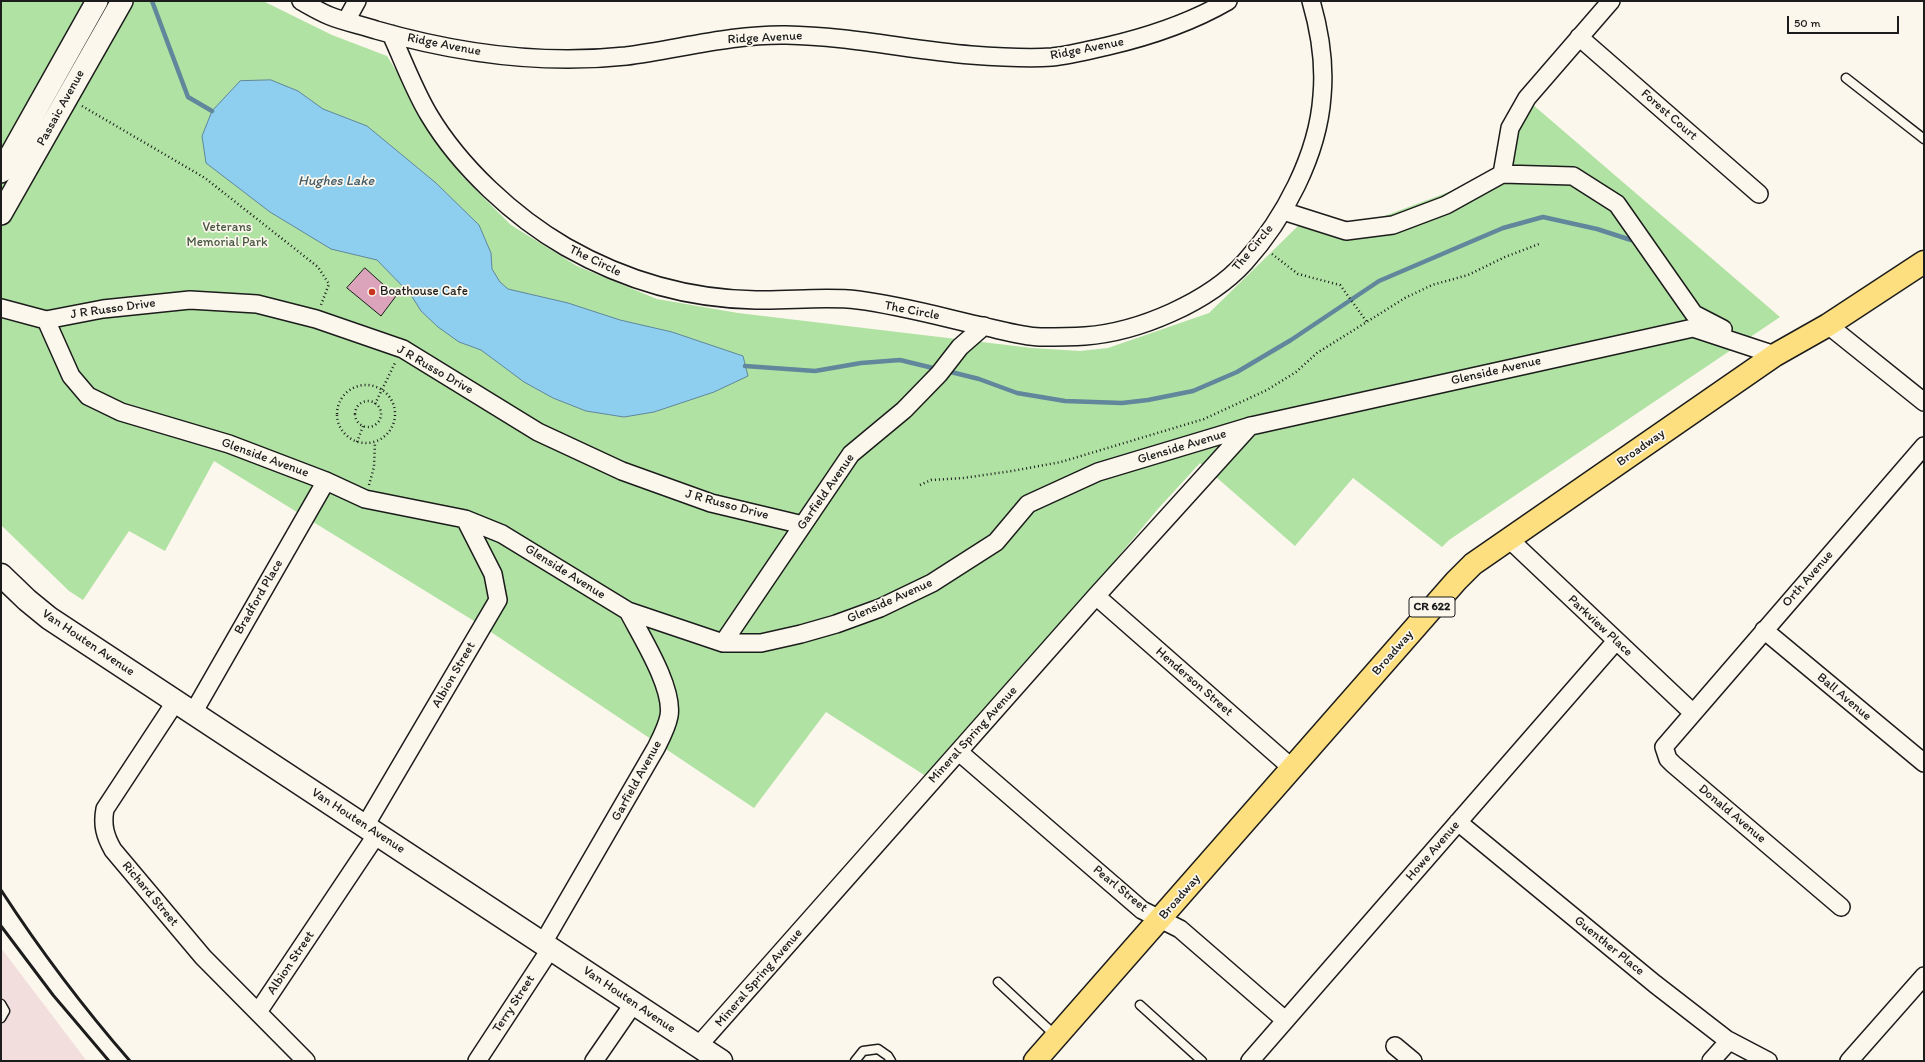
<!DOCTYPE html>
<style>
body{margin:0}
#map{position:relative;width:1925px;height:1062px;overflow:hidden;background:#fbf7ec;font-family:Itim,sans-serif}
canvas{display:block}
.frame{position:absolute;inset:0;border:2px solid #1c1c1c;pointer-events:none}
.scale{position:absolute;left:1787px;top:16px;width:112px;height:18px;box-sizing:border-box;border:2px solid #1c1c1c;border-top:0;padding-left:5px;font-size:12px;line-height:14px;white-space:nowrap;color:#1c1c1c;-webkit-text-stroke:3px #fbf7ec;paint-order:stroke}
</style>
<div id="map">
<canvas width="1925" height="1062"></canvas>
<div class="frame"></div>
<div class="scale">50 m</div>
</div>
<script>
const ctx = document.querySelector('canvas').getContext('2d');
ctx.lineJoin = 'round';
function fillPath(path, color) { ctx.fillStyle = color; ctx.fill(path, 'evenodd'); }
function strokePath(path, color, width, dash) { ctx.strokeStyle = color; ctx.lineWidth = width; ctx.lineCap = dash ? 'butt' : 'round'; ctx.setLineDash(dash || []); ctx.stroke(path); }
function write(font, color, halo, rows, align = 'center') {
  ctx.font = font + ' Itim,sans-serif'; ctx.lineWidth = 3.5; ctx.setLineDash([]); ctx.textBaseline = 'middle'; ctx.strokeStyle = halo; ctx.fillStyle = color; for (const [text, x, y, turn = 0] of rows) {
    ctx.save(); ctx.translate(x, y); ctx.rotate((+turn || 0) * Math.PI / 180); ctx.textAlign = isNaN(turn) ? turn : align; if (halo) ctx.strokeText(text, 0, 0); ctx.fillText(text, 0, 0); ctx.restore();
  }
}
const built = new Path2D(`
 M1 948 86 1060V1061H1Z`);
const green = new Path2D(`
 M1 1H263L332 35 387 56 462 176 511 225 577 266 657 299 738 313 1032 348 1080 351 1108 348 1209 313 1300 224 1355 227 1505 171 1525 98 1780 317 1449 540 1442 547 1353 478 1295 546 1200 463 1157 510 932 780 826 712 754 808 479 624 214 461 165 551 129 531 83 600 69 591 1 525Z`);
const water = new Path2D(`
 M271 80 298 91 323 109 367 126 436 183 479 225 491 253 492 269 500 282 508 289 568 303 620 320 672 332 743 356 748 376 714 392 654 412 624 417 586 411 553 398 524 382 481 350 459 342 438 327 421 311 411 295 377 260 331 249 270 212 206 163 202 136 212 111 240 81Z`);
const stream = new Path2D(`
 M152 1 188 97 212 111
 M745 366 815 371 861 363 900 360 937 369
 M947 371 979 379 1017 393 1065 401 1122 403 1148 400 1193 391 1237 372 1291 340 1379 281 1503 228 1543 217 1597 229 1631 240`);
const building = new Path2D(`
 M365 268 396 296 381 316 347 288Z`);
const path = new Path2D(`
 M82 106 205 178 318 267 329 284 321 305
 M1272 254 1298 274 1340 285 1367 322
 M337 414a29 29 0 1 1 58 0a29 29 0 1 1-58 0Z
 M355 414a13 13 0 1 1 26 0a13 13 0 1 1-26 0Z
 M375 404 395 363
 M357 442 363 426
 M369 485 374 467 375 442
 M920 485 931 480 963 478 1012 471 1061 462 1204 419 1267 390 1296 372 1317 353 1405 298 1432 285 1468 275 1505 257 1539 244`);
const service = new Path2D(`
 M1846 78 1924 139
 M998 982 1056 1036
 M1 1004 5 1011 1 1018
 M1140 1005 1202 1061
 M855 1061 863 1051 878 1049 888 1056 891 1061`);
const minor = new Path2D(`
 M301 1C310 6 320 12 330 16 345 22 361 25 376 30 456 53 543 65 626 56 679 49 733 34 786 35 849 36 910 50 971 55 998 57 1025 59 1052 57 1071 55 1090 50 1108 46 1151 36 1190 23 1228 1
 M346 21 357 1
 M391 34C403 60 414 90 429 115 460 167 514 217 566 247 624 280 689 299 756 300 789 301 824 296 858 300 898 305 938 316 977 325 998 329 1019 336 1040 337 1055 337 1070 337 1085 336 1139 332 1209 302 1245 262 1284 219 1318 155 1322 96 1325 64 1320 32 1311 1
 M1579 37 1759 194
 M1502 174 1510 128 1527 98 1611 1
 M1283 211 1346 231 1393 225 1446 205 1502 174 1573 176 1617 204 1694 314 1723 329
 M1 308 46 320 103 309 190 300 257 304 316 319 403 349 538 432 622 471 711 503 803 525
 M46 320 71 376 88 396 121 412 229 444 326 481 365 499 465 519 502 534 628 611 723 643H761L801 634 836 624 880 608 932 583 996 542 1028 504 1098 472 1251 426 1693 328 1775 355
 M1828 325 1924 402
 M1509 539 1692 712
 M1096 596 1292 768
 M1764 630 1924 763
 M723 643 851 454 904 410 939 374 960 347 984 326
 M176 701 105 809C102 825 105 836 113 850L203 957 306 1061
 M193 713 326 481
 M959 752 1142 910 1180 929 1285 1020
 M1458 822 1655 984 1726 1039 1768 1061
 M365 826 498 600 493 574 465 519
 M1841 907 1673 764 1668 759 1664 747 1924 446
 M543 943 656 748C661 738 667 727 669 716 674 688 641 636 628 611
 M258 1012 377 834
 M698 1046 1096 596 1250 426
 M1395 1046 1413 1061
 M477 1061 551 948
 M594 1061 634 1003
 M1250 1061 1616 641
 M1711 1061 1729 1041
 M1849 1061 1924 976`);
const tertiary = new Path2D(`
 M1 172 97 1
 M1 214 122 1`);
const secondary = new Path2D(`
 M1 575 27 600 49 618 721 1061`);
const primary = new Path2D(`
 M1035 1061 1456 581 1473 564 1775 355 1828 325 1924 262`);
const rail = new Path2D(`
 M1 890C40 950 83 1007 130 1061
 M1 926 53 995 109 1061`);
const markers = [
 [372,292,4,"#c8321e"]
];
const shields = [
 [1432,607,46]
];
const shieldNames = [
 ["CR 622",1432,607]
];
const streetNames = [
 ["Ridge Avenue",765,38,-3],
 ["Ridge Avenue",444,45,11],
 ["Ridge Avenue",1087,49,-11],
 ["Passaic Avenue",61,108,-61],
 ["Forest Court",1669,115,41],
 ["The Circle",1253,248,-50],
 ["The Circle",595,261,26],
 ["J R Russo Drive",113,309,-8],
 ["The Circle",912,311,11],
 ["J R Russo Drive",435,370,30],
 ["Glenside Avenue",1496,371,-13],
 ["Glenside Avenue",1182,447,-17],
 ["Broadway",1641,448,-35],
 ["Glenside Avenue",265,458,20],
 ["Garfield Avenue",826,492,-55],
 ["J R Russo Drive",727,505,15],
 ["Glenside Avenue",565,572,32],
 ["Orth Avenue",1808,579,-49],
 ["Bradford Place",259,597,-60],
 ["Glenside Avenue",890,601,-24],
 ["Parkview Place",1600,626,43],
 ["Van Houten Avenue",88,643,34],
 ["Broadway",1393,653,-49],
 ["Albion Street",454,675,-60],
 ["Henderson Street",1194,682,41],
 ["Ball Avenue",1844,697,40],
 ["Mineral Spring Avenue",973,735,-48],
 ["Garfield Avenue",637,781,-61],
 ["Donald Avenue",1732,814,40],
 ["Van Houten Avenue",358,821,33],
 ["Howe Avenue",1433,851,-49],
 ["Pearl Street",1120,889,39],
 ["Richard Street",150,894,50],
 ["Broadway",1180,897,-49],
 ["Guenther Place",1609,946,39],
 ["Albion Street",291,963,-56],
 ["Mineral Spring Avenue",759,978,-49],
 ["Van Houten Avenue",629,1000,34],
 ["Terry Street",514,1004,-57]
];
const parkNames = [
 ["Veterans",227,228],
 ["Memorial Park",227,243]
];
const poiNames = [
 ["Boathouse Cafe",380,292]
];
const waterNames = [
 ["Hughes Lake",336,181]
];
fillPath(built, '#f1dedd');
fillPath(green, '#b0e2a3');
fillPath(water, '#8ecff0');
strokePath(water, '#60879b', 1);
strokePath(stream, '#60879b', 4.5);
fillPath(building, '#dba4ba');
strokePath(building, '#1c1c1c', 1);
strokePath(service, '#1c1c1c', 11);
strokePath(minor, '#1c1c1c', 20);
strokePath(tertiary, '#1c1c1c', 24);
strokePath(secondary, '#1c1c1c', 25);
strokePath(primary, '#1c1c1c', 25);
strokePath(path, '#1c1c1c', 2.5, [1, 3]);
strokePath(service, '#fbf7ec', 8);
strokePath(minor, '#fbf7ec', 17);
strokePath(tertiary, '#fbf7ec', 21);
strokePath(secondary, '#fbf7ec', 22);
strokePath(primary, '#fddf80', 22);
strokePath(rail, '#1c1c1c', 3);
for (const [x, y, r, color] of markers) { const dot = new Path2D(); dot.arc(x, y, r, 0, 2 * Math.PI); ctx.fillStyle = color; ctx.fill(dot); strokePath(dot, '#fbf7ec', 1.5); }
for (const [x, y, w] of shields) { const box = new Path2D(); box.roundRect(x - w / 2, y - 10, w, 20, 3); ctx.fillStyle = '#fbf7ec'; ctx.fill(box); strokePath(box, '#1c1c1c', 1); }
write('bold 12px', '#1c1c1c', null, shieldNames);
write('13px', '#1c1c1c', '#fbf7ec', streetNames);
write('13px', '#485744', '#fbf7ec', parkNames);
write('13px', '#1c1c1c', '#fbf7ec', poiNames, 'left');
write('italic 14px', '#445b66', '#fbf7ec', waterNames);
</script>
